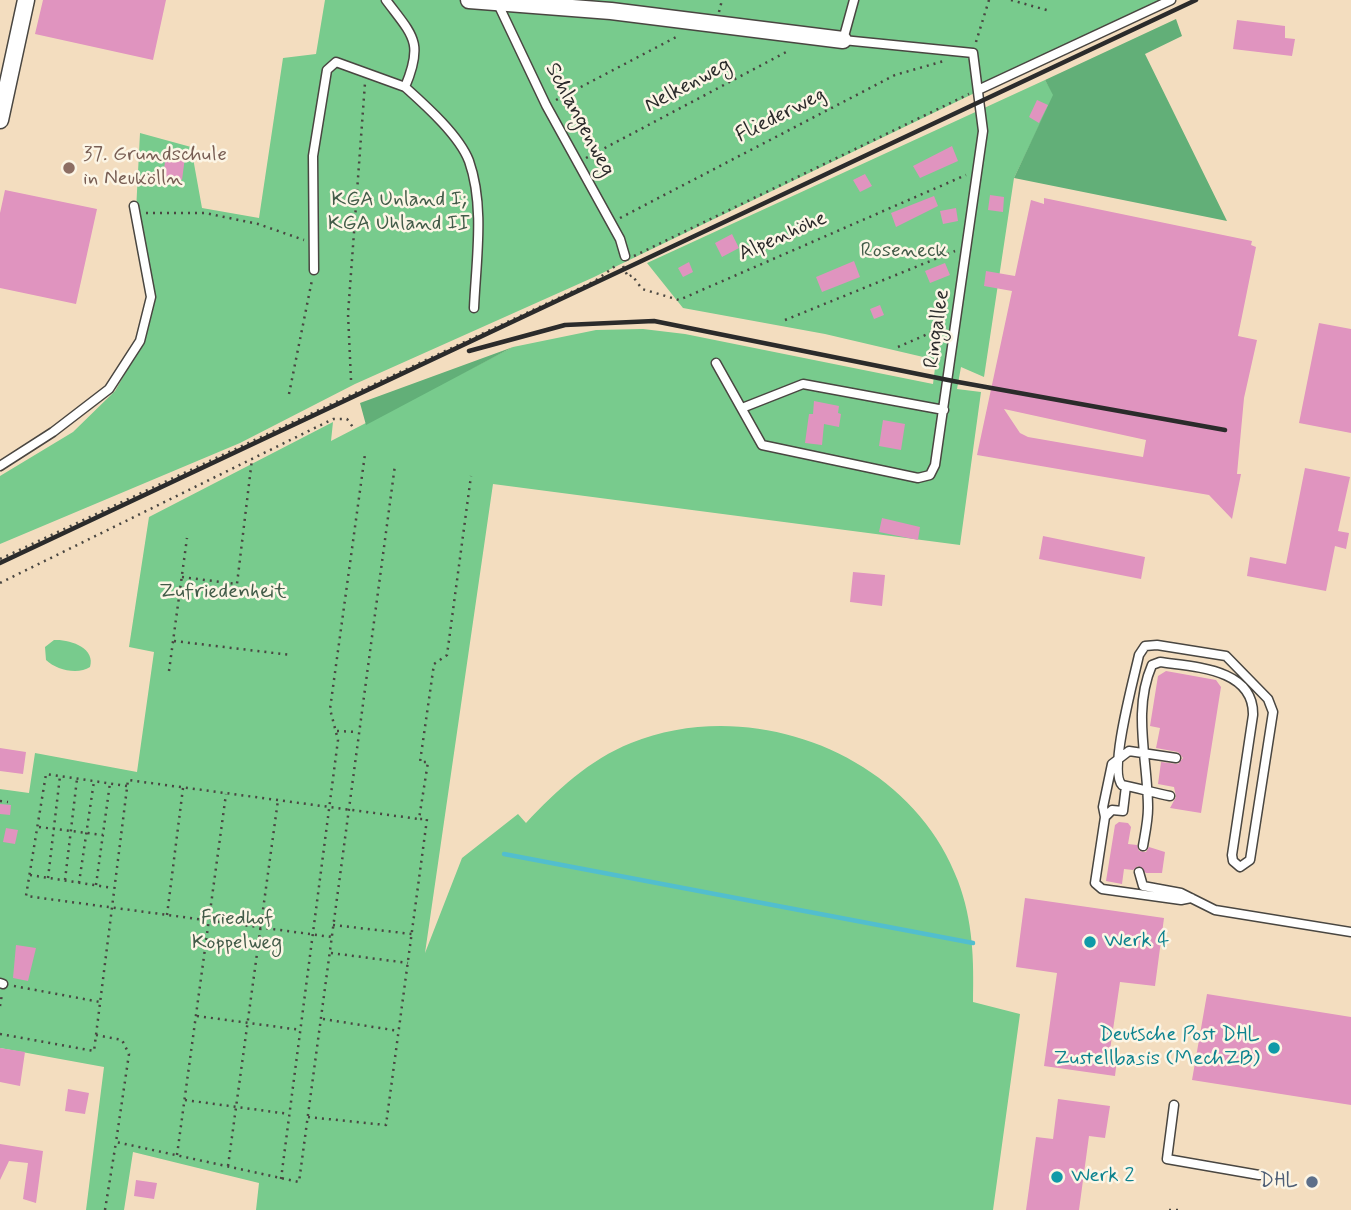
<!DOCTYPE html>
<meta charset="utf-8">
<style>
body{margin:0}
canvas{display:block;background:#f3ddbf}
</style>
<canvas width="1351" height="1210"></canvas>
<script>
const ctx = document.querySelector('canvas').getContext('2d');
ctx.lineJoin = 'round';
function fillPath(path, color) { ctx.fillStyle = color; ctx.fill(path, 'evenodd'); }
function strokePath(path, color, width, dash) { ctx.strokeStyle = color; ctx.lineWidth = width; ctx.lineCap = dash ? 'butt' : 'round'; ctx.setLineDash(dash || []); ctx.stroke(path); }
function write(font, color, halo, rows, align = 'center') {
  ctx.font = font + ' Mynerve,sans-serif'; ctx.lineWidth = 5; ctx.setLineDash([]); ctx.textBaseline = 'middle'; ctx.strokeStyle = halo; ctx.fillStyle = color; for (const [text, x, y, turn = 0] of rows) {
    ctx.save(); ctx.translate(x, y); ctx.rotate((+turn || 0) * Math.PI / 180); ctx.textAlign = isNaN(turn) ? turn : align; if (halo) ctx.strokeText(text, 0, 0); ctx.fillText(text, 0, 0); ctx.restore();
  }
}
const green = new Path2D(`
 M325 0H1167L592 278 355 384 240 443 0 544V476L73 432 115 391 146 337 151 289 136 211 140 133 191 147 202 208 259 218 283 58 316 54Z
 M1045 80 1054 95 1014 178 984 377 961 367 957 389 981 392 960 545 493 484 425 953 462 858 518 814 526 823C557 790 589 760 631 743 753 694 911 755 958 881 973 921 974 959 973 1002L1020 1014 993 1210H256L259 1183 133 1152 124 1210H86L104 1067 0 1048V789L29 793 35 753 137 772 154 652 129 647 149 517 333 422 331 441 513 347 596 330 643 329 685 334 933 384 936 360 825 334 683 308 647 263Z
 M54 640C70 639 96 648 90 667 78 675 56 670 46 660L45 647Z`);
const forest = new Path2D(`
 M1176 19 1182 36 1145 54 1227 221 1014 178 1053 95 1045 80Z
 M513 347 366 425 360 403Z`);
const stream = new Path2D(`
 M504 854 973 943`);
const building = new Path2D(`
 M43 0H166L153 60 35 34Z
 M1237 20 1285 26V38L1295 39 1292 56 1233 49Z
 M1037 100 1048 105 1039 123 1029 117Z
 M952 146 958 161 920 178 913 166Z
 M166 154 185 157 182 180 163 177Z
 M865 174 872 186 860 192 853 180Z
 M5 190 97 209 76 304 0 288V213Z
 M990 195 1004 197 1003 212 988 210Z
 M934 196 938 206 896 227 891 213Z
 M1044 198 1252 241 1251 245 1256 247 1238 336 1257 340 1244 398 1237 474H1241L1232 519 1209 495 977 455 1012 291 984 286 986 271 1015 276 1031 200 1044 204ZM1004 409 1146 440 1143 457 1028 437 1020 433Z
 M956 208 958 221 943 224 940 211Z
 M732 234 739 248 722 257 715 243Z
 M854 261 860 277 822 292 816 277Z
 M689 262 693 272 683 277 678 268Z
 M945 263 950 275 930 283 925 271Z
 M880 305 884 315 874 319 870 309Z
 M1319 323 1351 329V433L1299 423Z
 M814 401 839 406 838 413 841 414 839 427 824 424 822 445 805 443 809 414H813Z
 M883 420 905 424 901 450 879 446Z
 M1305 468 1350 477 1338 531 1349 533 1346 549 1335 546 1326 591 1247 576 1250 557 1286 564Z
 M882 518 920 527 918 540 879 532Z
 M1043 536 1145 557 1141 579 1039 559Z
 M853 572 885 575 882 606 850 602Z
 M1166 671 1216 680 1221 687 1201 813 1170 808 1176 797 1174 787 1158 784 1161 762 1178 764 1183 758 1178 752 1156 748 1160 728 1150 726 1158 676Z
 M0 748 26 752 23 774 0 771Z
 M0 804 11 805 10 815 0 814Z
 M1119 822 1128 823 1131 827 1128 844 1137 845 1139 851 1146 852 1149 847 1165 852 1162 873H1146L1138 866 1133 870 1124 869 1122 884 1106 881 1115 825Z
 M6 828 18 830 15 844 3 842Z
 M1025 898 1164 918 1155 986 1120 982 1110 1050 1118 1051 1115 1076 1044 1066 1057 973 1016 967Z
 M16 945 36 948 28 981 13 978Z
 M1207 994 1351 1017V1105L1192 1080Z
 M0 1048 25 1052 20 1086 0 1082Z
 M68 1089 89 1093 85 1114 65 1111Z
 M1058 1099 1110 1106 1105 1138 1089 1136 1079 1210H1026L1036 1137 1053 1139Z
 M0 1144 43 1151 36 1203 23 1199 28 1163 9 1161 0 1180Z
 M136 1180 157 1183 154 1199 134 1196Z`);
const path = new Path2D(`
 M1011 0 1050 11
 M719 12 722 0
 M976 42 989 0
 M556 100 680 35
 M586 158 790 50
 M146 213H205L258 224 304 240
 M620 218 895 75 944 61
 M634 256 969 94
 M623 266 628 277 632 275 642 289 679 300 966 175
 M785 320 955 251
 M898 347 946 326
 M351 380 348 314 365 83
 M289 394 312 280
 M0 559 595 281 618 264
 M182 577 237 584 252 459
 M0 583 333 419H347L355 430
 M174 641 291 655
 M169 671 187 538
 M337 731 358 732
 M127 786 46 774 26 896 332 937
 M0 801 8 802
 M39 827 103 835
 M30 875 113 888
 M48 878 60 776
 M65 880 77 779
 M79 883 94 781
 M96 885 110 783
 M167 915 183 788
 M333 925 412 934
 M331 953 408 963
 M14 986 100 1002
 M0 1006 2 994
 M197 1016 301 1030
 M323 1019 399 1031
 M0 1034 94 1051 128 780 419 819
 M96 1035 122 1040 129 1054 116 1142 299 1182 395 465
 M185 1100 289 1114
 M308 1117 386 1125 427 819H419L428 762H420L434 664 447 655 471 476
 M177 1155 226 794
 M228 1166 278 800
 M281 1179 338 740 330 709 365 454
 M105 1210 116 1142
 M1169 1210H1182`);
const lane = new Path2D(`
 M498 4 546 105 620 239 625 256
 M405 87C425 105 459 135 469 161 485 206 476 261 474 308
 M978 90 1171 0
 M314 270 313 156 327 70 336 62 405 87C424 42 413 36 386 0
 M716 363 762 445 918 478 930 475 935 465 983 131 973 53 843 40 854 0
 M742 408 803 384 944 410
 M0 466 53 432 109 389 140 341 151 297 134 206
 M1176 758 1129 751 1112 764 1103 807 1105 817 1095 883 1102 889 1181 900 1191 898
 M1105 817 1112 810 1123 811 1126 786
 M1143 846C1145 834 1148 821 1148 808 1148 760 1132 711 1152 665L1160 662C1193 667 1254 668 1253 715L1232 855 1233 861 1240 867 1250 860 1273 712 1268 699 1226 656 1157 645 1145 646 1139 655C1134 678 1108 772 1122 785 1138 788 1154 793 1170 796
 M1139 872 1143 886 1181 893 1215 910 1351 932
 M0 983 3 984
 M1174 1105 1167 1159 1259 1175`);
const street = new Path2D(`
 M469 0 611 11 843 40
 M0 120 26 0`);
const rail = new Path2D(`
 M469 351 565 325 654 321 958 382 1225 430
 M0 563 1196 0`);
const markers = [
 [69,168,7,"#8d6e63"],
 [1090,942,7,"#0f9aa8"],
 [1274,1048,7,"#0f9aa8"],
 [1057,1177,7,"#0f9aa8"],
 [1312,1182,7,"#5c6f8a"]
];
const streetNames = [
 ["Nelkenweg",688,86,-28],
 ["Fliederweg",781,116,-27],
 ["Schlangenweg",579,120,62],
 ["Alpenhöhe",783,237,-24],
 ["Ringallee",938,329,-82]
];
const educationNames = [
 ["37. Grundschule",83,156],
 ["in Neukölln",83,180]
];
const parkNames = [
 ["KGA Unland I;",399,201],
 ["KGA Uhland II",399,225],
 ["Roseneck",904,252],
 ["Zufriedenheit",223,593],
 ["Friedhof",237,920],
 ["Koppelweg",237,944]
];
const cultureNames = [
 ["Werk 4",1104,942],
 ["Deutsche Post DHL",1260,1036,"right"],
 ["Zustellbasis (MechZB)",1260,1060,"right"],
 ["Werk 2",1071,1177]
];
const serviceNames = [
 ["DHL",1298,1182]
];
fillPath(green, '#78cb8d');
fillPath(forest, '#62af78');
strokePath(stream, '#52bece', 4.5);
fillPath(building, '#e094bf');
strokePath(lane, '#494641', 11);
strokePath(street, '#494641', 19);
strokePath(path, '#494641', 2.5, [2, 5]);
strokePath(lane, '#fff', 8);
strokePath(street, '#fff', 16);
strokePath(rail, '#2b2b2b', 4.5);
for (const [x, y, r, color] of markers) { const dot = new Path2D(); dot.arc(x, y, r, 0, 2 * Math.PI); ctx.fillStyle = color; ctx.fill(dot); strokePath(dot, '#fcf5e5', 2.5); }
write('21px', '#2b2b2b', '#fcf5e5', streetNames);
write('21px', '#785e54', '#fcf5e5', educationNames, 'left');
write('21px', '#425b48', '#fcf5e5', parkNames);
write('21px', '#0d838f', '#fcf5e5', cultureNames, 'left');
write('21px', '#4e5e75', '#fcf5e5', serviceNames, 'right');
</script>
